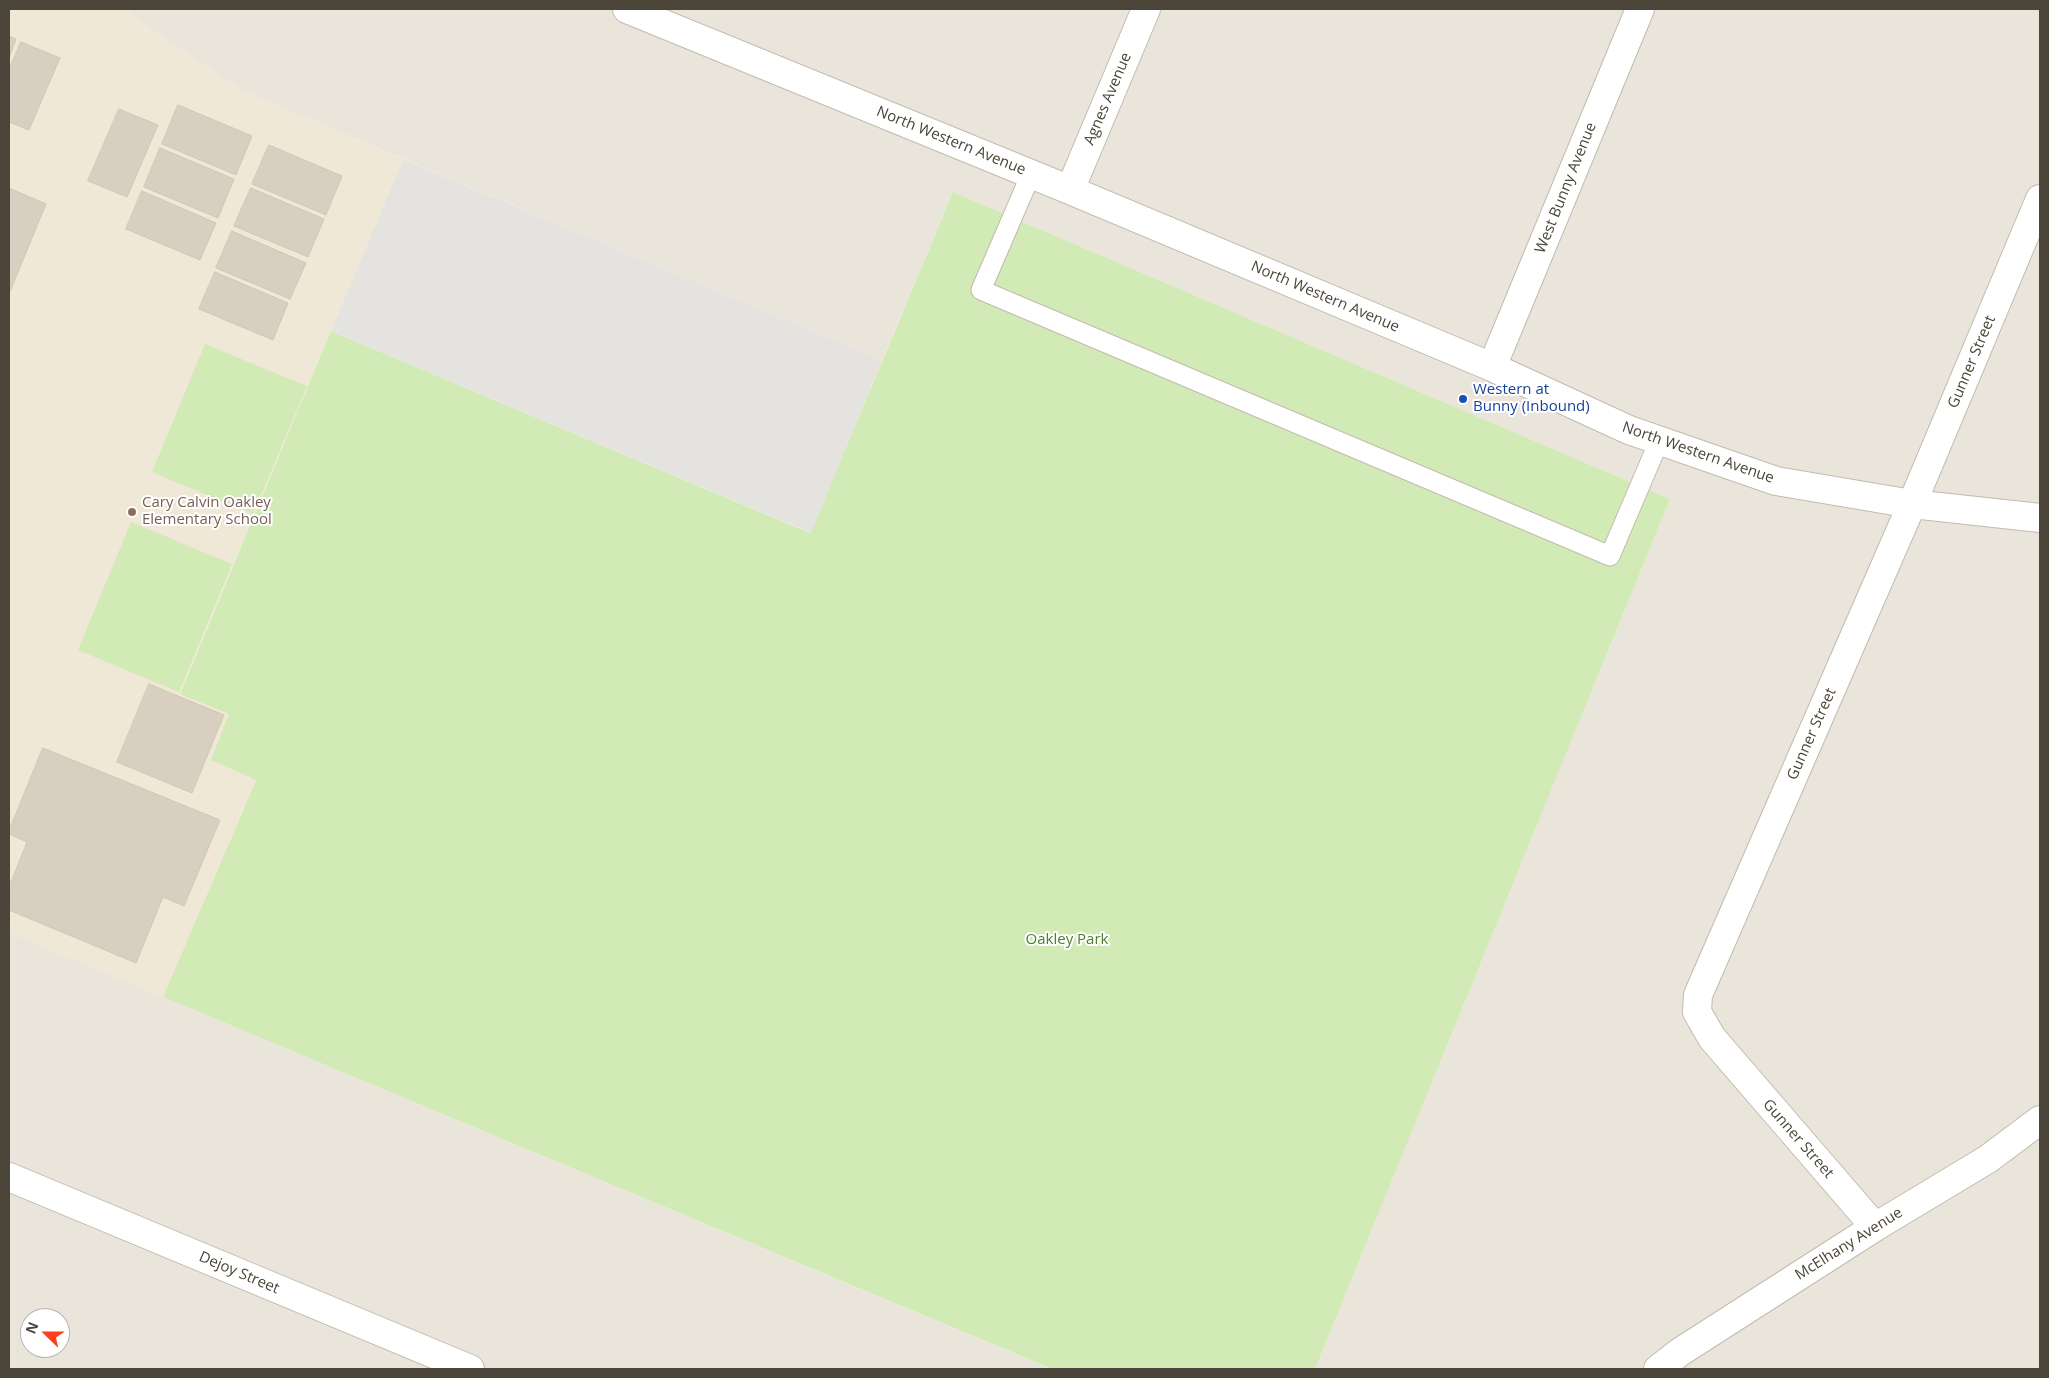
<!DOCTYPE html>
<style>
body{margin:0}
#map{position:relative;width:2049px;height:1378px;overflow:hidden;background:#f6f3ec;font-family:"Open Sans",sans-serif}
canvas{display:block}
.frame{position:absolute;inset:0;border:10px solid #4b4439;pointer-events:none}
.north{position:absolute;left:20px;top:1308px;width:50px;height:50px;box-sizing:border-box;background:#fff;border:1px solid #b7b4b0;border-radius:50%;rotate:292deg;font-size:14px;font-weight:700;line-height:20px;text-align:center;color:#4b4439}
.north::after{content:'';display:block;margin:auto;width:18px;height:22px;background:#fc3f1d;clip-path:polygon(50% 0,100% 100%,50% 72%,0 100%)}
</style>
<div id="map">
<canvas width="2049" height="1378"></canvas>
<div class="frame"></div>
<div class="north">N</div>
</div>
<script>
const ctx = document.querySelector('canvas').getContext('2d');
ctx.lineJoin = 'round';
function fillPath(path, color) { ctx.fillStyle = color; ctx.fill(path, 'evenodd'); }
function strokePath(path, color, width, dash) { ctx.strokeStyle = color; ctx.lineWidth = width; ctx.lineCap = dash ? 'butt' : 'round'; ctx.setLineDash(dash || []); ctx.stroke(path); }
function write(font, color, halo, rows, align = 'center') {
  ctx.font = font + ' "Open Sans",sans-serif'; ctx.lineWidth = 4; ctx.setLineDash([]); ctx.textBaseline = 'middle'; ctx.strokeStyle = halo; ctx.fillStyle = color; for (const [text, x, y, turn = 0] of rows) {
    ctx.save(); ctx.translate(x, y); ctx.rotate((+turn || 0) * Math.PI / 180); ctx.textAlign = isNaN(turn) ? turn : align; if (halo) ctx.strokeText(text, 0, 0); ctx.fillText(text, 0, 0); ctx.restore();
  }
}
const residential = new Path2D(`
 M126 9H2040V1369H1315L1670 499 953 192 882 360 242 91 149 28Z
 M9 932 163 997 1051 1369H9ZM30 1318H60V1348H30Z`);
const education = new Path2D(`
 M9 9H126L149 28 242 91 403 159 180 693 229 714 256 779 163 997 9 932Z`);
const green = new Path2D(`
 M953 192 1670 499 1315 1369H1052L163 997 256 780 211 760 229 714 180 694 331 331 810 533Z
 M205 344 307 386 253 514 152 472Z
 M131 522 232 564 179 692 78 650Z`);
const parking = new Path2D(`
 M403 159 882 360 811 533 331 331Z`);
const building = new Path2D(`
 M9 36 16 39 9 58Z
 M21 42 60 58 29 130 9 122V70Z
 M178 105 252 136 236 175 162 144Z
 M119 109 158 125 127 197 88 181Z
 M269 145 342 176 326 215 252 184Z
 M160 148 234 179 218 218 144 187Z
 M9 188 46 204 9 294Z
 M251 188 324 219 308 257 234 226Z
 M142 191 216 223 200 260 126 229Z
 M232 231 306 263 290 299 216 268Z
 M215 272 288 303 273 340 199 309Z
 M149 684 224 715 192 793 117 762Z
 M43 748 220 820 184 906 163 897 136 963 9 910V887L27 842 9 834V831Z`);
const lane = new Path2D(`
 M1031 174 981 290 1610 556 1659 441`);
const street = new Path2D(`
 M627 9 1070 190 1492 367 1629 430 1776 481 1912 504 2040 518
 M1070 190 1146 9
 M1492 367 1640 9
 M9 1177 470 1369
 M1875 1227 1712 1038 1697 1012 1698 995 1912 504 2040 199
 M1658 1369 1680 1352 1875 1227 1988 1159 2040 1120`);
const markers = [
 [1463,399,5,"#1a4fb4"],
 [132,512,5,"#8d6e63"]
];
const streetNames = [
 ["Agnes Avenue",1108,99,-67],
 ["North Western Avenue",951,141,22],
 ["West Bunny Avenue",1566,188,-68],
 ["North Western Avenue",1325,297,23],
 ["Gunner Street",1972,362,-67],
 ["North Western Avenue",1698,453,19],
 ["Gunner Street",1812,734,-66],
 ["Gunner Street",1798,1139,49],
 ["McElhany Avenue",1849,1244,-32],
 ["Dejoy Street",239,1273,23]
];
const transitNames = [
 ["Western at",1473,390],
 ["Bunny (Inbound)",1473,407]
];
const educationNames = [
 ["Cary Calvin Oakley",142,503],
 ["Elementary School",142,520]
];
const parkNames = [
 ["Oakley Park",1067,940]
];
fillPath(residential, '#eae5da');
fillPath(education, '#efe8d6');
fillPath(green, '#d2eab5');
fillPath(parking, '#e5e3e0');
fillPath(building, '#d8cfc1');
strokePath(building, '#d3c7b4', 1);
strokePath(lane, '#c2bbae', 21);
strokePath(street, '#c2bbae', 30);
strokePath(lane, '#fff', 19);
strokePath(street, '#fff', 28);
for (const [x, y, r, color] of markers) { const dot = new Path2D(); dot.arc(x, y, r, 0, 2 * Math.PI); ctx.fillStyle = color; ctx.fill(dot); strokePath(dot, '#fff', 2); }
write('15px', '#4b4439', '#fff', streetNames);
write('15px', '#164399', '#fff', transitNames, 'left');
write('15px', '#785e54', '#fff', educationNames, 'left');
write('15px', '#4a7f2a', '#fff', parkNames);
</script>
